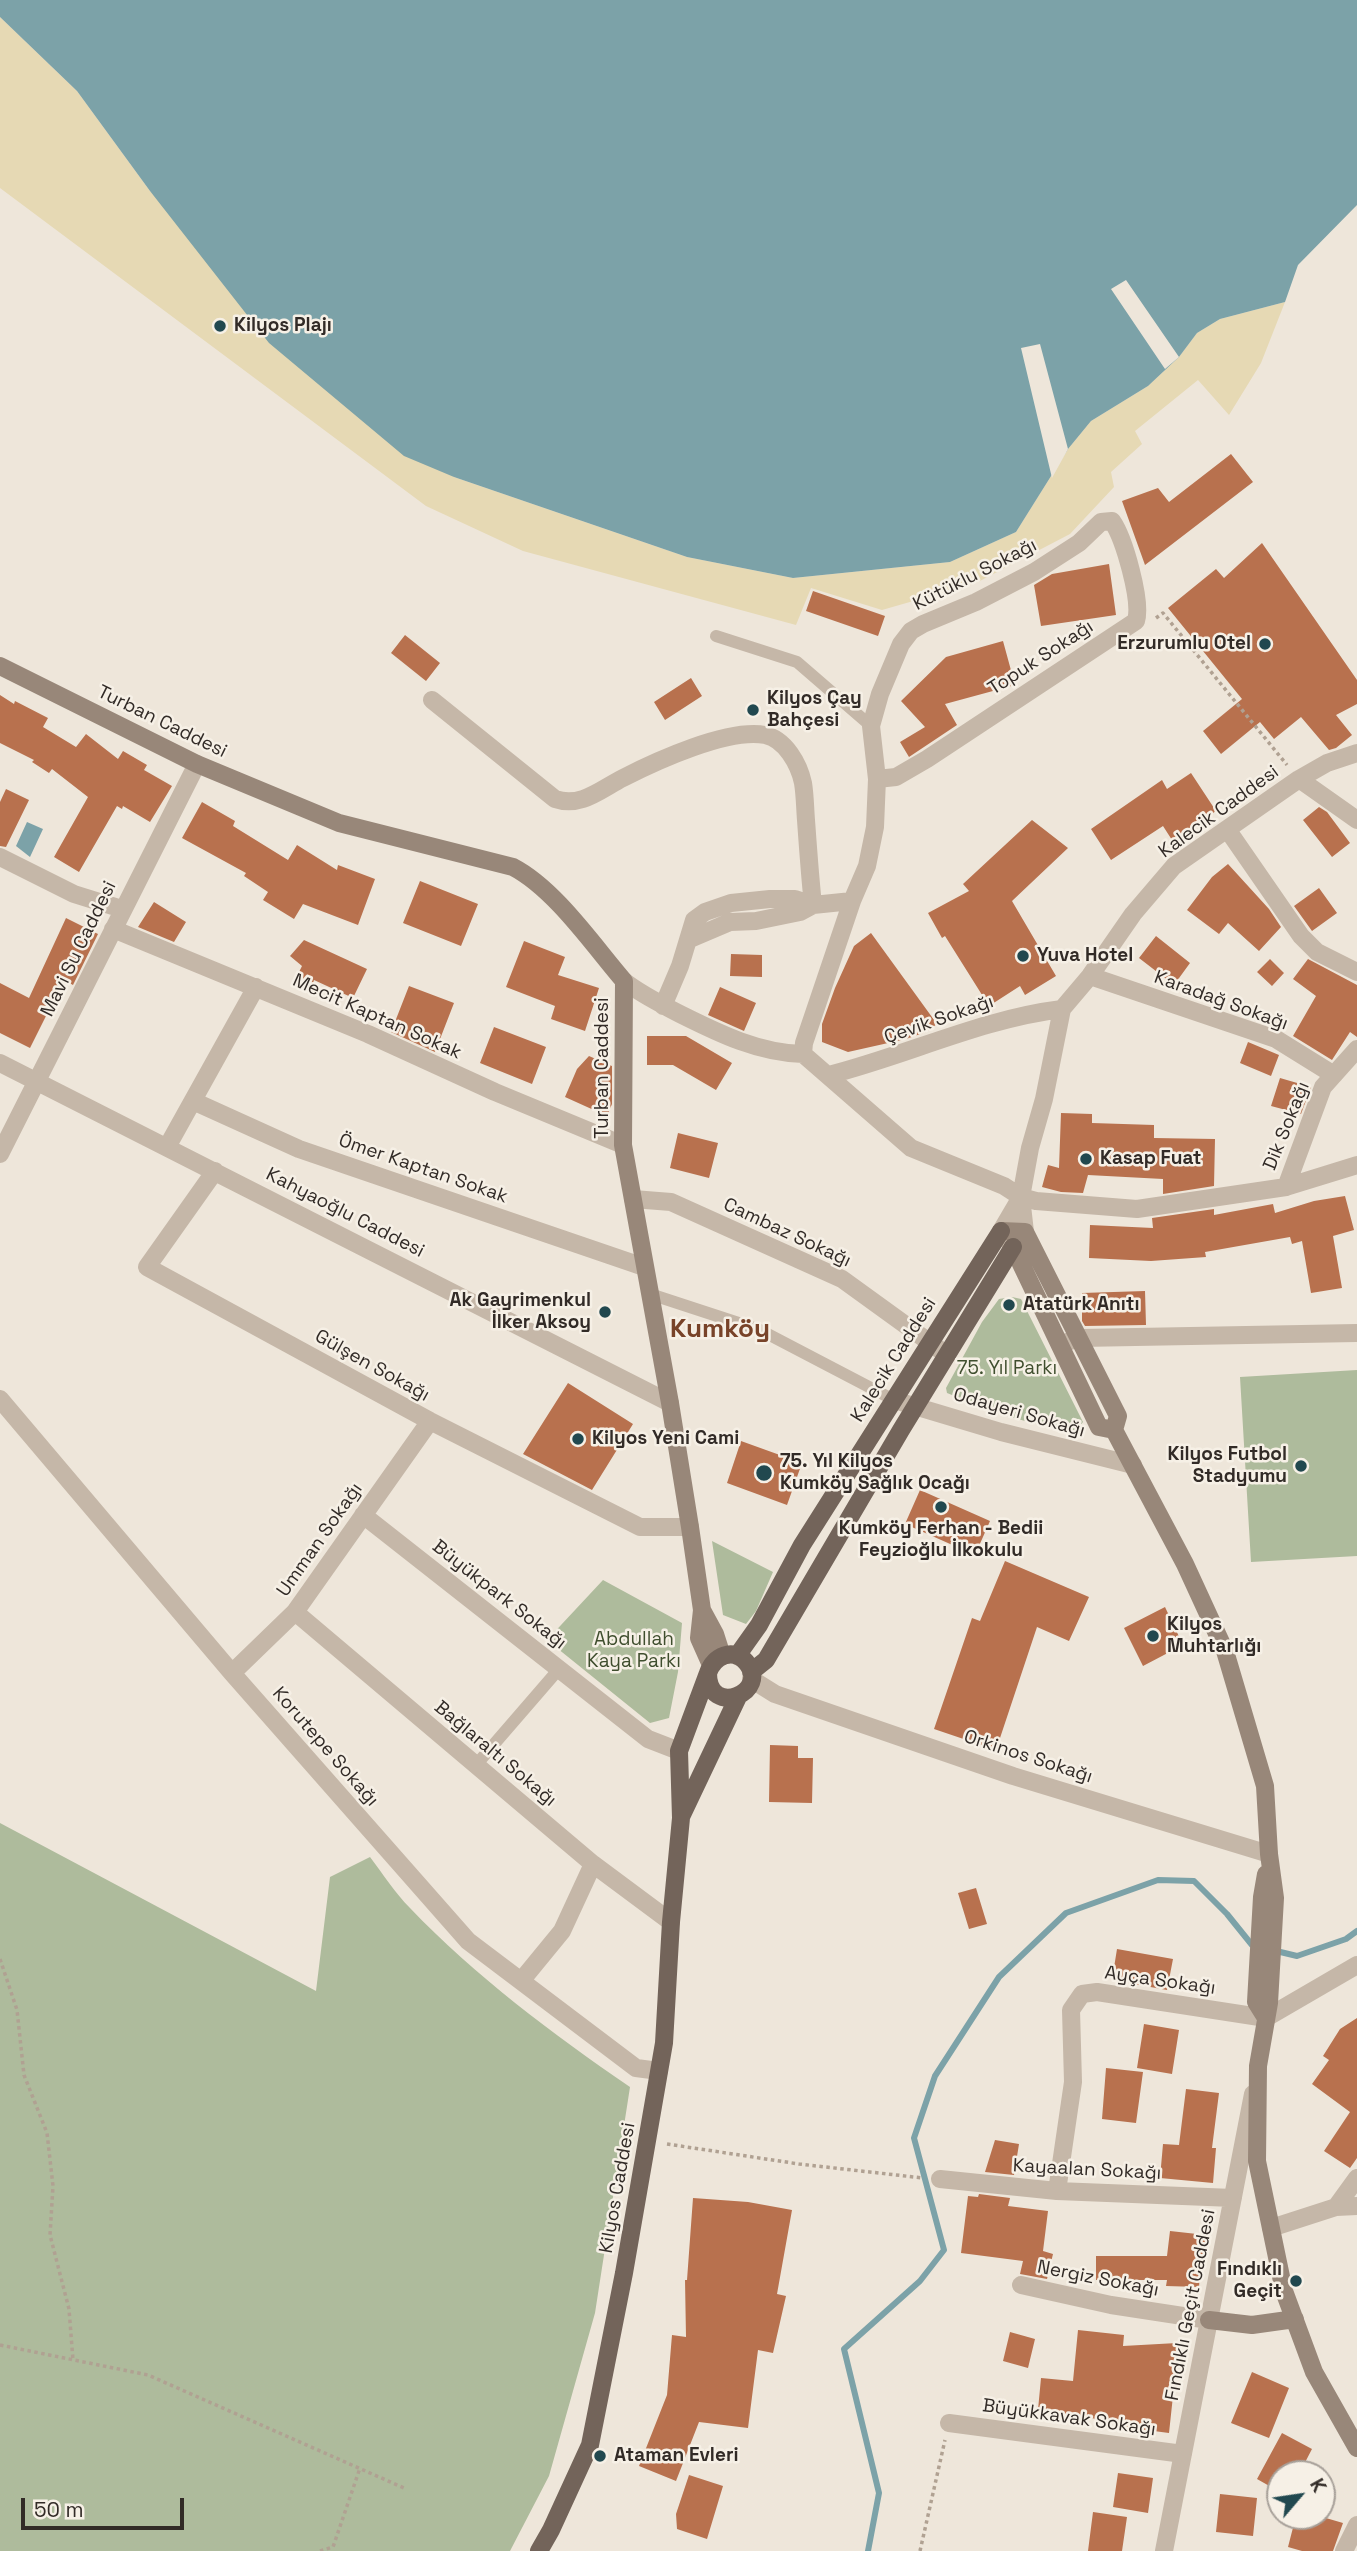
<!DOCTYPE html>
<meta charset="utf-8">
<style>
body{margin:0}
#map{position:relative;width:1357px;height:2551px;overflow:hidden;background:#eee6da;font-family:"Space Grotesk",sans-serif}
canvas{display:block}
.north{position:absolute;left:1266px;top:2460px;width:70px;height:70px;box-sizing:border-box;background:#f6f0e6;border:2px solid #a8a19a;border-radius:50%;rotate:61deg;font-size:19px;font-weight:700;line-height:28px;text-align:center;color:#322b27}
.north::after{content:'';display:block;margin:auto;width:24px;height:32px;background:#21484f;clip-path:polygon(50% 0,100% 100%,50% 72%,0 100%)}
.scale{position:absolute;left:21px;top:2498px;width:163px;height:32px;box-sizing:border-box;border:4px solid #322b27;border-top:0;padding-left:9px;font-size:21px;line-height:24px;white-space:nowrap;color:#322b27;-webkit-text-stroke:5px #f6f0e6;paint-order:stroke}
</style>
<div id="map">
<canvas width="1357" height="2551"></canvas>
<div class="north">K</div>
<div class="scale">50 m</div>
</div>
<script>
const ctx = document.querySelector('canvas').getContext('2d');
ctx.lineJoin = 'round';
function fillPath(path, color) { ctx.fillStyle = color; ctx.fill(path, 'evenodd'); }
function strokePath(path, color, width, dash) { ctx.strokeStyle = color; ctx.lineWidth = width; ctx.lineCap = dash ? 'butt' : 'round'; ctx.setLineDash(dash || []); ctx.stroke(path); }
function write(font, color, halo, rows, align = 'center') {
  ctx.font = font + ' "Space Grotesk",sans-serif'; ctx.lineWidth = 5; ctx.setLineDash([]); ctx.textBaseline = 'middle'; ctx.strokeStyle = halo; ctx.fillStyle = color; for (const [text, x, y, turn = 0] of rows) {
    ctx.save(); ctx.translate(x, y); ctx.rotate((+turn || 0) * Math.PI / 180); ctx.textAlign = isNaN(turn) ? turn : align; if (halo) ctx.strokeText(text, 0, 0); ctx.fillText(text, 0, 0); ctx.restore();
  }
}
const green = new Path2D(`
 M1012 1297 1021 1299 1083 1422 1073 1434 1003 1415 947 1393 946 1388 982 1322 999 1299Z
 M1357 1370V1556L1251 1562 1240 1377Z
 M712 1541 773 1572 756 1611 746 1624 723 1615Z
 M603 1580 682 1623 678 1672 669 1718 650 1723 547 1640Z
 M0 1823 316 1991 330 1877 370 1857C383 1874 395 1893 410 1908 475 1976 553 2034 630 2087L595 2313 549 2476 510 2551H0Z`);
const sand = new Path2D(`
 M0 17 77 91 150 191 454 477 687 557 793 578 950 562 1016 532 1068 449 1091 421 1148 386 1179 357 1197 333 1220 319 1285 302 1261 363 1229 415 1198 380 1135 431 1142 444 1111 472 1114 487 1070 534 976 583 882 610 811 588 796 625 523 551 426 506 0 188Z`);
const water = new Path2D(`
 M0 0H1357V205L1298 265 1285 302 1220 319 1197 333 1179 357 1148 386 1091 421 1068 449 1016 532 950 562 793 578 687 557 454 477 404 456 269 343 150 191 77 91 0 17Z
 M27 822 43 829 30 857 16 846Z`);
const pier = new Path2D(`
 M1126 280 1179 357 1165 369 1111 289Z
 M1040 344 1068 449 1052 478 1021 348Z`);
const stream = new Path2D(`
 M1272 1950 1297 1956 1346 1939 1357 1931
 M868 2551 879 2493 844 2349 920 2281 944 2250 914 2138 935 2076 999 1977 1066 1913 1158 1880 1194 1881 1227 1914 1252 1945 1255 1946`);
const building = new Path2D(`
 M1231 454 1253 482 1145 565 1122 501 1158 488 1169 502Z
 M1262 543 1357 680V704L1336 715 1352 735 1336 748 1329 750 1301 717 1274 739 1260 722 1221 754 1203 731 1242 699 1168 608 1216 569 1224 578Z
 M1109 564 1116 615 1041 626 1034 585 1052 574Z
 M813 591 885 616 878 636 806 611Z
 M405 635 440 663 426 681 391 653Z
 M1003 641 1015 685 945 704 957 725 909 757 900 742 925 727 901 701 946 657Z
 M691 678 702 696 665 720 654 702Z
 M0 695 14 704 15 701 48 718 43 727 76 747 86 734 118 759 123 751 147 765 144 770 172 786 150 822 123 806 122 809 117 806 79 872 54 857 88 797 52 769 49 773 32 762 34 760 0 743Z
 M1191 773 1216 811 1172 840 1163 826 1111 860 1091 829 1162 780 1167 789Z
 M6 789 29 800 6 847 0 846V802Z
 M202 802 235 821 233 826 288 860 297 845 337 870 338 865 375 879 358 925 303 904 294 919 263 900 268 892 244 876 246 873 182 838Z
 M1319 807 1327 812 1350 843 1332 857 1303 820Z
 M1032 820 1068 848 1012 901 1056 976 1025 995 1020 986 989 1006 945 936 942 938 928 913 969 891 963 884Z
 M1228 864 1269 909 1281 927 1259 951 1228 923 1219 934 1187 910 1212 877Z
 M420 881 478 904 461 946 403 923Z
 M1319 888 1337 913 1312 931 1294 906Z
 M154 902 186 922 174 942 138 927Z
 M66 918 98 934 73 985 64 980 30 1048 0 1033V983L29 998Z
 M871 933 937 1024 926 1032 906 1039 848 1052 822 1042V1024L835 988 854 946Z
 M1156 936 1190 963 1174 985 1139 958Z
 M304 940 367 969 353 998 314 980 313 983 297 976 302 966 290 956Z
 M524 941 565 957 558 975 599 988 585 1031 551 1019 555 1006 506 987Z
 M731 954 762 955V977L730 976Z
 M1270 959 1284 973 1272 986 1257 972Z
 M1308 959 1357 985V1037L1350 1032 1332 1060 1293 1036 1316 996 1293 979Z
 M409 986 454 1003 435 1052 391 1032Z
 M720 987 756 1003 744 1031 708 1015Z
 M494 1027 546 1047 532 1084 480 1063Z
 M647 1036H686L732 1063 716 1090 673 1065H647Z
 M1248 1042 1279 1055 1271 1076 1240 1063Z
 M589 1056 612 1066V1104L607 1116 565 1097 577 1069Z
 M1280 1078 1311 1087 1301 1114 1271 1106Z
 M1061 1113 1092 1114V1123L1154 1125V1138L1215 1139 1214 1186 1163 1194V1179L1088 1175 1083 1193 1061 1192 1042 1187 1048 1165 1059 1168Z
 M678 1133 718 1143 709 1178 670 1168Z
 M1345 1196 1354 1230 1333 1236 1342 1288 1311 1293 1302 1241 1292 1244 1290 1237 1205 1252 1206 1257 1151 1261 1089 1258 1090 1225 1153 1228 1152 1218 1214 1209V1215L1273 1204 1275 1213 1314 1201Z
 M1145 1291 1146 1325 1085 1326 1082 1321V1293Z
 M568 1383 633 1424 592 1490 523 1454Z
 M741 1441 802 1463 787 1505 727 1483Z
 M920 1490 990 1521 975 1555 905 1524Z
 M1005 1561 1089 1597 1069 1641 1037 1627 996 1750 934 1729 972 1618 980 1621Z
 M1165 1607 1183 1645 1143 1666 1124 1628Z
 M770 1745 798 1746V1758H813L812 1803 769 1802Z
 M976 1888 987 1924 969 1929 958 1893Z
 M1117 1949 1173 1959 1167 1990 1112 1980Z
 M1357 2018V2158L1350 2168 1324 2151 1350 2112 1312 2084 1329 2060 1323 2056 1340 2029Z
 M1144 2024 1179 2030 1172 2074 1137 2068Z
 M1106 2068 1143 2072 1136 2123 1102 2119Z
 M1186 2089 1219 2093 1212 2148H1216L1213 2183 1160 2178 1163 2144 1179 2145Z
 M995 2140 1019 2144 1014 2175 985 2172Z
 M979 2194 1010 2198 1008 2206 1048 2211 1043 2251 1053 2254 1047 2279 1020 2274 1023 2261 961 2253 968 2196 978 2197Z
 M693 2198 748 2202 792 2210 777 2294 786 2296 773 2353 758 2350 748 2428 699 2422 676 2481 639 2466 667 2395 672 2335 686 2337 685 2280H687Z
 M1170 2231 1206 2235 1203 2261H1201L1199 2287 1166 2286 1167 2280H1096V2256H1167Z
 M1078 2330 1124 2335 1123 2346 1177 2343 1179 2368H1176L1169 2433 1123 2427V2423L1038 2410 1041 2378 1073 2381Z
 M1010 2332 1035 2339 1028 2368 1003 2361Z
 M1252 2372 1289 2388 1269 2438 1231 2423Z
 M1282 2433 1312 2449 1299 2474H1280V2492L1257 2479Z
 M1118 2473 1153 2478 1148 2513 1113 2507Z
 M689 2475 723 2486 707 2539 677 2529 676 2514Z
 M1220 2494 1257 2498 1253 2536 1216 2532Z
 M1093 2512 1127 2517 1122 2551H1088Z
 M1296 2516H1319L1343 2523 1333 2551H1302L1288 2547Z`);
const path = new Path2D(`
 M1156 618 1163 613 1287 765
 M0 1959 17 2010 24 2075 47 2133 53 2186 50 2235 69 2309 73 2360
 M667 2144 799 2164 923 2178
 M0 2345 148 2375 404 2488
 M320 2551 333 2547 360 2468
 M920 2551 945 2440`);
const lane = new Path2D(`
 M716 636 797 662 871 726
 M650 1294 760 1330 894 1400
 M476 1765 559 1669`);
const street = new Path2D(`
 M432 700 555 799C581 808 601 789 623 778 656 761 728 728 765 735 785 739 799 764 803 783 805 795 805 808 806 820 808 848 810 877 813 905
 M1299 779 1357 820
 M1227 829 1301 936 1317 952 1357 972
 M0 857 74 894 122 909
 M113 929 368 1034 495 1092 623 1145
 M690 939 730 922 756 921 800 912 813 905 852 901
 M1090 976 1276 1039 1334 1075
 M624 981C642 995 661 1004 680 1014 720 1034 759 1053 803 1054L911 1148 1004 1186 1021 1197 1036 1201 1137 1209 1286 1187 1357 1165
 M663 1006 680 966 694 920 705 912 731 903 770 899H795L813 905
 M803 1054 804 1043 852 901 867 866 875 827 877 779 871 726 880 694 901 644 911 631 923 624 976 602 1034 572 1079 543 1101 522 1112 521C1124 538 1142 601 1136 621L927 759 896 777 877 779
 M0 1063 670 1403
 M829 1075C908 1055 981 1019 1062 1009
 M193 1101 299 1149 644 1267
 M167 1147 256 987
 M0 1154 197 764
 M215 1171 147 1267 430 1421 640 1527H690
 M1286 1187 1323 1087 1357 1049
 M1021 1197 1001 1231 1013 1247 1025 1232 1021 1197 1030 1148 1044 1099 1062 1009 1090 976 1133 914 1174 866 1299 779 1327 763 1357 753
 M633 1199 671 1202 842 1279 947 1355
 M1067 1342 1080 1338 1357 1333
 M0 1399 232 1673 468 1941 636 2068 659 2071
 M894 1400 1001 1432 1133 1465
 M363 1515 648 1739 679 1751
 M295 1612 593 1864 671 1922
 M232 1673 295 1612 430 1421
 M751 1679 775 1694 1013 1776 1269 1854
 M521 1981 562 1931 593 1864
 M940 2179 1057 2191 1233 2198
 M1057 2191 1073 2082 1071 2010 1082 1994 1097 1992 1266 2018 1357 1965
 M1336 2207 1357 2178
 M1271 2228 1336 2207 1357 2206
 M1021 2285 1111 2305 1209 2320
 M949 2423 1183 2454
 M1164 2551 1253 2094
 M1344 2551 1357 2525`);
const secondary = new Path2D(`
 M0 666 197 764 339 823 513 867C555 889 593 945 624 981L623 1145 670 1403 690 1527 702 1610 699 1638 711 1665
 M1001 1231 1025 1232 1118 1416 1114 1430
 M1013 1247 1099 1427 1114 1430 1185 1564 1225 1651 1265 1786 1269 1854 1275 1898 1269 2003 1258 2066 1257 2161 1284 2291 1314 2372 1357 2448
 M702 1610 715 1634 722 1656
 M1266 2018 1256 2002 1262 1897 1266 1874
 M1209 2320 1252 2325 1295 2319`);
const primary = new Path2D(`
 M737 1656 759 1625 802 1545 1001 1231
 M751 1672 766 1660 901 1430 1013 1247
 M681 1817 738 1697
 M539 2551 551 2530 590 2445 624 2273 664 2043 671 1922 681 1818 679 1751 708 1673C714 1656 733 1647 746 1662 772 1692 708 1719 708 1673`);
const markers = [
 [220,326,7,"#21484f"],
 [1265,644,7,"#21484f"],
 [753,710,7,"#21484f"],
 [1023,956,7,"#21484f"],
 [1086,1159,7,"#21484f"],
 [1009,1305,7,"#21484f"],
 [605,1312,7,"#21484f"],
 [578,1439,7,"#21484f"],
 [1301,1466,7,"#21484f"],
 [764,1473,9,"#21484f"],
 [941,1507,7,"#21484f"],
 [1153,1636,7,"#21484f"],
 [1296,2281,7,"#21484f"],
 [600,2456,7,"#21484f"]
];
const poiNames = [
 ["Kilyos Plajı",234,326],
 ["Erzurumlu Otel",1251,644,"right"],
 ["Kilyos Çay",767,699],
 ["Bahçesi",767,721],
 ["Yuva Hotel",1037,956],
 ["Kasap Fuat",1100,1159],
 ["Ak Gayrimenkul",591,1301,"right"],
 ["İlker Aksoy",591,1323,"right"],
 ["Atatürk Anıtı",1023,1305],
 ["Kilyos Yeni Cami",592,1439],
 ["Kilyos Futbol",1287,1455,"right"],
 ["Stadyumu",1287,1477,"right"],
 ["75. Yıl Kilyos",780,1462],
 ["Kumköy Sağlık Ocağı",780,1484],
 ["Kumköy Ferhan - Bedii",941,1529,"center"],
 ["Feyzioğlu İlkokulu",941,1551,"center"],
 ["Kilyos",1167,1625],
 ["Muhtarlığı",1167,1647],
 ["Fındıklı",1282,2270,"right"],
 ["Geçit",1282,2292,"right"],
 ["Ataman Evleri",614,2456]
];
const streetNames = [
 ["Kütüklu Sokağı",975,575,-27],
 ["Topuk Sokağı",1041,658,-33],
 ["Turban Caddesi",162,722,26],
 ["Kalecik Caddesi",1219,812,-36],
 ["Mavi Su Caddesi",79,949,-64],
 ["Karadağ Sokağı",1221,1001,20],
 ["Mecit Kaptan Sokak",377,1017,24],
 ["Çevik Sokağı",939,1020,-19],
 ["Turban Caddesi",603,1068,-90],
 ["Dik Sokağı",1287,1126,-68],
 ["Ömer Kaptan Sokak",423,1169,19],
 ["Kahyaoğlu Caddesi",345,1213,27],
 ["Cambaz Sokağı",787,1233,25],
 ["Kalecik Caddesi",894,1360,-58],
 ["Gülşen Sokağı",372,1366,29],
 ["Odayeri Sokağı",1019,1413,16],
 ["Umman Sokağı",320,1540,-55],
 ["Büyükpark Sokağı",499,1595,38],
 ["Korutepe Sokağı",325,1747,49],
 ["Bağlaraltı Sokağı",495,1754,40],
 ["Orkinos Sokağı",1028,1757,18],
 ["Ayça Sokağı",1160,1981,8],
 ["Kayaalan Sokağı",1087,2170,3],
 ["Kilyos Caddesi",618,2188,-80],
 ["Nergiz Sokağı",1098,2279,11],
 ["Fındıklı Geçit Caddesi",1191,2305,-79],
 ["Büyükkavak Sokağı",1069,2418,8]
];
const parkNames = [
 ["75. Yıl Parkı",1007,1369],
 ["Abdullah",634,1640],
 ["Kaya Parkı",634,1662]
];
const districtNames = [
 ["Kumköy",720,1330]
];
fillPath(green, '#aebb9c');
fillPath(sand, '#e6d9b4');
fillPath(water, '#7ca2a8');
fillPath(pier, '#eee6da');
strokePath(stream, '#7ca2a8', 6);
fillPath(building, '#b8714e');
strokePath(path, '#b0a192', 3.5, [3.5, 3.5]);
strokePath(lane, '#c5b7a8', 12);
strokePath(street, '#c5b7a8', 18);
strokePath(secondary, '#988779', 18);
strokePath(primary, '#73645a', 18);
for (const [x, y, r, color] of markers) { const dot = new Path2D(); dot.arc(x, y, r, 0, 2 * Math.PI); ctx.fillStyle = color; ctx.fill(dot); strokePath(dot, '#f6f0e6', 2.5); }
write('bold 19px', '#322b27', '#f6f0e6', poiNames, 'left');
write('19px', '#322b27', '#f6f0e6', streetNames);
write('19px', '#3f4e2e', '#f6f0e6', parkNames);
write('bold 26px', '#784329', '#f6f0e6', districtNames);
</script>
